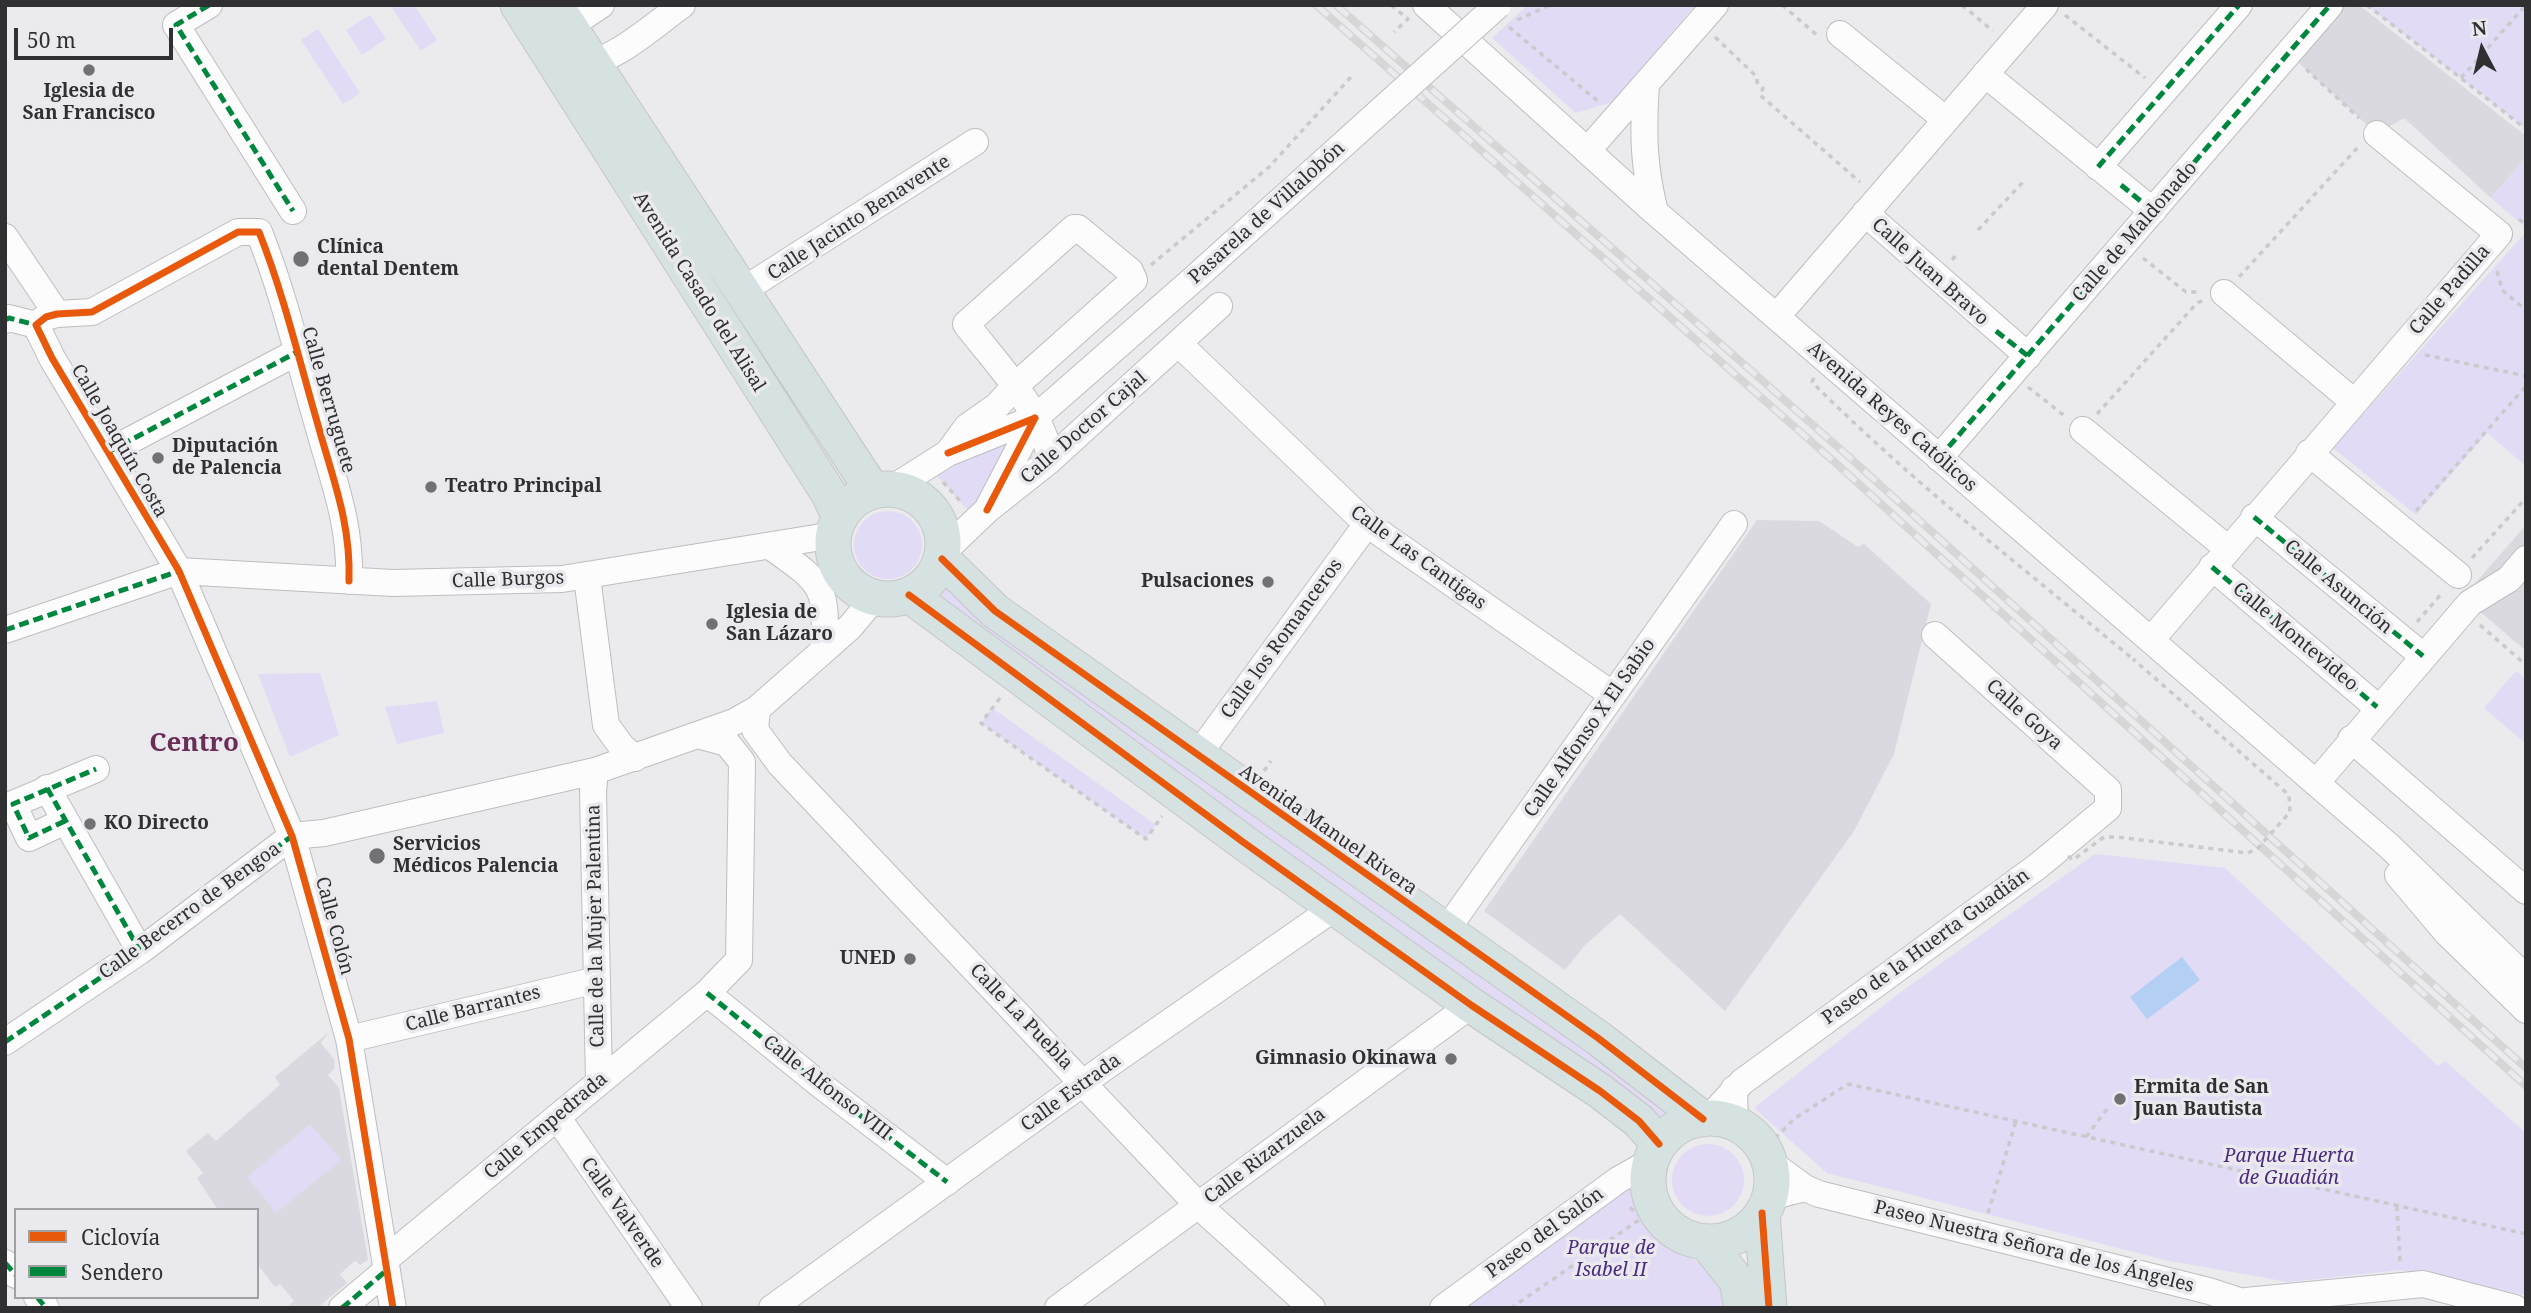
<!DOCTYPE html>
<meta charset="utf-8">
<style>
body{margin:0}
#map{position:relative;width:2531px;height:1313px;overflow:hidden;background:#ebeaed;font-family:"Noto Serif",serif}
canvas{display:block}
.frame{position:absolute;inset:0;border:7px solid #302f31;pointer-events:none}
.legend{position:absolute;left:14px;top:1208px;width:245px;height:91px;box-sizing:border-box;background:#eae9ee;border:2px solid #a09fa2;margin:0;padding:9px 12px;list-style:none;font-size:21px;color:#302f31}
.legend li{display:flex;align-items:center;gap:14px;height:35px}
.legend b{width:35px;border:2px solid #a09fa2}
.north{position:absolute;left:2447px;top:14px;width:70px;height:70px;-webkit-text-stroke:5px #eae9ee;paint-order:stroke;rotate:353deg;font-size:19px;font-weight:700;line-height:28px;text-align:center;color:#302f31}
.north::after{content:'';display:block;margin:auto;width:24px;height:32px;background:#302f31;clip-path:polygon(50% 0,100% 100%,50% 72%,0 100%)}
.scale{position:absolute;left:14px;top:28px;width:159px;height:32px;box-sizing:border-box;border:4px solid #302f31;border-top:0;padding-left:9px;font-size:21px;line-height:24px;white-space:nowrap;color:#302f31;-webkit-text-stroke:5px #eae9ee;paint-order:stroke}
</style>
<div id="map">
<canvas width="2531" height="1313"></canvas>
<div class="frame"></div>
<ul class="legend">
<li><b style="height:9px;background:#e8590c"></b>Ciclovía</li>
<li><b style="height:9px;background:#00873e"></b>Sendero</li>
</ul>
<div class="north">N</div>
<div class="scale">50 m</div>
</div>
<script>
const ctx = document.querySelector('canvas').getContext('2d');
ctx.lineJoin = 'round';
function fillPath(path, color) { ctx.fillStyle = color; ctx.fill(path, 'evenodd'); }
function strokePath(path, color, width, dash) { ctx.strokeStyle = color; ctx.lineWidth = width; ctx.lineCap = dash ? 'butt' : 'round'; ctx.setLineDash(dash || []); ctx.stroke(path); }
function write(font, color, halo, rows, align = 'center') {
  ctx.font = font + ' "Noto Serif",serif'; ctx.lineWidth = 7; ctx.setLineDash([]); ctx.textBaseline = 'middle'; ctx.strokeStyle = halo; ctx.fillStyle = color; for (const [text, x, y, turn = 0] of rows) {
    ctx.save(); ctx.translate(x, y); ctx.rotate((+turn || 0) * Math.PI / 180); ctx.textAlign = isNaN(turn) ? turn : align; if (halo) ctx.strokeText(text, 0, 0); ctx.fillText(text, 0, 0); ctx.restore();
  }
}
const built = new Path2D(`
 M2347 5H2359L2526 136V157L2491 198 2404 118 2377 134 2297 61Z
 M1757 520 1819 521 1858 547 1864 544 1931 604 1894 754 1854 831 1725 1011 1620 914 1585 945 1565 970 1484 911Z
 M2526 525V651L2463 597Z
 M329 1032 321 1043 334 1059 335 1068 328 1075 339 1088 368 1260 360 1265 355 1261 340 1274 347 1283 317 1308H291L289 1305 294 1301 280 1284 275 1287 257 1264V1210H218L197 1178 203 1173 186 1151 208 1133 216 1141 280 1085 275 1077Z`);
const green = new Path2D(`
 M390 5H414L437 40 421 51Z
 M1528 5H1695L1612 102 1576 113 1492 38Z
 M2367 5H2526V129Z
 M370 15 386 39 362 55 346 30Z
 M318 29 360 93 343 104 301 40Z
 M2526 157V228L2491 198Z
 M2526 232V466L2487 433 2416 515 2333 448Z
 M1035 418 978 521 929 467Z
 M854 545a34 34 0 1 1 68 0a34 34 0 1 1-68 0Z
 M934 575 1690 1122 1668 1135 923 587Z
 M2516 671 2526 679V744L2484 708Z
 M320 673 339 735 290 757 258 674Z
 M437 701 444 733 397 744 385 707Z
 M992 708 1156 825 1146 839 981 723Z
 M2095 854 2225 868 2438 1066 2445 1061 2526 1133V1295L2400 1270 2288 1282 2165 1260 1827 1173 1754 1108 1898 994Z
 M310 1124 341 1160 276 1213 247 1177Z
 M1672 1180a36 36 0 1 1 72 0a36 36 0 1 1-72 0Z
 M1631 1184 1647 1227 1713 1273 1733 1308H1461Z`);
const water = new Path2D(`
 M2182 957 2200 980 2147 1019 2130 997Z`);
const path = new Path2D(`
 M1391 5 1408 19 1394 32
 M1782 5 1818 36
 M1962 5 1993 31
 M2367 5 2526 129
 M2065 15 2145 78
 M1517 20 1550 5
 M1509 27 1600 103
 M1715 37 1757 77V82L1763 88 1760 95 1860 182
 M2306 69 2359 118
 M2461 78 2526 5
 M2519 219 2526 225
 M1978 230 2023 182
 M2143 258 2186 292H2201
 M1952 260 1958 253
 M1151 265 1269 167 1351 77
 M2497 271 2502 290 2526 310
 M2239 277 2359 146
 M2425 355 2526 376
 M1814 378 1812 382C1912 482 2024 569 2133 659
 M2028 387 2066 417
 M2097 414 2197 303 2204 300
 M943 482 961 502
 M2416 511 2526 386
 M2472 558 2526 498
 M2417 622 2442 593
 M2480 625 2526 665
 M1000 698 981 723 1146 839 1162 816
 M1264 771 1271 761
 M2086 1137 2107 1109
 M1775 1138 1794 1119 1848 1084 2526 1234
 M2397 1206 2400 1263
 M1988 1213 2016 1121
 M1642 1218 1656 1236 1679 1251
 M1511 1308 1642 1218 1626 1204`);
const minor = new Path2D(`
 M209 5 176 25 293 211
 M1426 5 1655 212 2389 846 2526 978
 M1840 34 1946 120
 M564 42 568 27 601 5
 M576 68C616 60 649 29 682 5
 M1985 74 2153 211
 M1646 84C1643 132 1643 165 1655 212
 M1587 151 1715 5
 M2098 167 2239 5
 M1865 213 2028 356
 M5 237 57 314
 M742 291 975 142
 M2224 293 2354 402
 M1777 316 2045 5
 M5 320 9 318 36 325
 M36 325 52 358 179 571 292 836 349 1039 393 1308
 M36 325 46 317 57 314 92 312 238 232H259C284 295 299 360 318 425 333 480 351 523 349 581
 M1179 344 1367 524 1613 695
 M2083 430 2227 548
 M108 452 299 351
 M948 453 1035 418 1196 277
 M2309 453 2458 575
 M1939 458 2330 5
 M891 489 948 453 967 427 997 406 1015 386 1134 280 1130 271 1078 228H1074L966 324C995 362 1045 413 1050 460
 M987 510 1050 460 1219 306
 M2254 517 2423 656
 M770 546C822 583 829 586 823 651
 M943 552 987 510 1035 418
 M2212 567 2377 707
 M587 577 606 725 622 747 635 758
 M5 630 179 571 393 583 562 579 834 535
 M2151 640 2499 234 2377 134
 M757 709 755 730 780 764 1199 1206 1312 1308
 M2351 739 2526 891
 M1197 756 1367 524
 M595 771 593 791 599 1082
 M2316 783 2470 603 2509 579 2526 559
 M47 788 140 951
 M65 821 29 838 13 804 96 769
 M2398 875 2447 933 2526 1010
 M1445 932 1734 524
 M707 993 818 1083 947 1182
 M349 1039 597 980
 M5 1042 140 951 292 836 324 833 595 771 734 722 757 709 823 651 850 627 875 597
 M1734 1089 1735 1124
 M557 1117 689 1308
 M1708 1119 1742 1082 2038 866 2108 808V790L1935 635
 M1768 1161 1805 1188 1819 1194 2209 1291 2261 1308
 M1770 1197 1805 1188
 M386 1259 707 993 739 960 742 762 727 743 701 736
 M5 1263 16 1275
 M37 1297 46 1308
 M2246 1301 2423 1284 2515 1308
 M342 1308 387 1270
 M772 1308 1108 1065 1337 906
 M1058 1308 1471 1005
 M1443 1308 1618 1180 1650 1162`);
const major = new Path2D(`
 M518 5 829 494 840 518
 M555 5 873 491
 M833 544a55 55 0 1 1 110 0a55 55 0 1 1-110 0Z
 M942 559 995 611 1598 1038 1703 1119
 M909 595 1243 842 1471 1005 1600 1091 1639 1121 1659 1144
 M1648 1180a62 62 0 1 1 124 0a62 62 0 1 1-124 0Z
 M1762 1213 1769 1308
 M1706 1242 1737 1281 1742 1308`);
const rail = new Path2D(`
 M1316 5 1839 466 2526 1086
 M1336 5 1848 456 2526 1068`);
const pathBridge = new Path2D(`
 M2068 856 2073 860 2104 837H2117L2248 853 2258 848 2290 812 2289 795 2133 659`);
const minorBridge = new Path2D(`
 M1196 277 1498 5`);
const quiet = new Path2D(`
 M209 5 176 25 293 211
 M2098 167 2239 5
 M2121 185 2153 211
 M5 320 9 318 36 325 39 331
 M1996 331 2028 356
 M108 452 299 351
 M1939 458 2330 5
 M2254 517 2423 656
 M2212 567 2377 707
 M5 630 179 571 176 566
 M47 788 140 951
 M65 821 29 838 13 804 96 769
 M707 993 818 1083 947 1182
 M5 1042 140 951 292 836
 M5 1263 16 1275
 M37 1297 46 1308
 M342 1308 387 1270`);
const cycleway = new Path2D(`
 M948 453 1035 418
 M987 510 1035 418
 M942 559 995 611 1598 1038 1703 1119
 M349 581C351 523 333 480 318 425 299 360 284 295 259 232H238L92 312 57 314 46 317 36 325 52 358 179 571 292 836 349 1039 393 1308
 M909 595 1243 842 1471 1005 1600 1091 1639 1121 1659 1144
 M1762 1213 1769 1308`);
const markers = [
 [89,70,7,"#717073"],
 [301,259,9,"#717073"],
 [158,458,7,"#717073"],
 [431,487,7,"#717073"],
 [1268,582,7,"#717073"],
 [712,624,7,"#717073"],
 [90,824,7,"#717073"],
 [377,856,9,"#717073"],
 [910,959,7,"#717073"],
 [1451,1059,7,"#717073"],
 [2120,1099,7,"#717073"]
];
const poiNames = [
 ["Iglesia de",89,92,"center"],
 ["San Francisco",89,114,"center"],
 ["Clínica",317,248],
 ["dental Dentem",317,270],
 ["Diputación",172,447],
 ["de Palencia",172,469],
 ["Teatro Principal",445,487],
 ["Pulsaciones",1254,582,"right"],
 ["Iglesia de",726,613],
 ["San Lázaro",726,635],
 ["KO Directo",104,824],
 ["Servicios",393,845],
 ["Médicos Palencia",393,867],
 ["UNED",896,959,"right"],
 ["Gimnasio Okinawa",1437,1059,"right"],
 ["Ermita de San",2134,1088],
 ["Juan Bautista",2134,1110]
];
const streetNames = [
 ["Pasarela de Villalobón",1267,213,-42],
 ["Calle Jacinto Benavente",859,218,-33],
 ["Calle de Maldonado",2135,232,-49],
 ["Calle Juan Bravo",1930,272,42],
 ["Calle Padilla",2450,290,-49],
 ["Avenida Casado del Alisal",699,292,58],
 ["Calle Berruguete",328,400,74],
 ["Avenida Reyes Católicos",1892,417,41],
 ["Calle Doctor Cajal",1084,428,-41],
 ["Calle Joaquín Costa",119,441,60],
 ["Calle Las Cantigas",1418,558,36],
 ["Calle Burgos",508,580,-2],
 ["Calle Asunción",2338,587,40],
 ["Calle Montevideo",2295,637,40],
 ["Calle los Romanceros",1282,639,-54],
 ["Calle Goya",2024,715,42],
 ["Calle Alfonso X El Sabio",1590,728,-55],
 ["Avenida Manuel Rivera",1328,830,35],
 ["Calle Becerro de Bengoa",190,911,-36],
 ["Calle Colón",334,926,75],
 ["Calle de la Mujer Palentina",596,926,-91],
 ["Paseo de la Huerta Guadián",1926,947,-36],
 ["Calle Barrantes",473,1009,-14],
 ["Calle La Puebla",1021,1017,46],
 ["Calle Alfonso VIII",827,1088,38],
 ["Calle Estrada",1071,1093,-36],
 ["Calle Empedrada",546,1126,-40],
 ["Calle Rizarzuela",1265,1156,-37],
 ["Calle Valverde",622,1213,55],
 ["Paseo del Salón",1545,1233,-36],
 ["Paseo Nuestra Señora de los Ángeles",2034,1247,14]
];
const parkNames = [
 ["Parque Huerta",2289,1157],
 ["de Guadián",2289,1179],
 ["Parque de",1611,1249],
 ["Isabel II",1611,1271]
];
const districtNames = [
 ["Centro",194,744]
];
fillPath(built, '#dbd9e0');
fillPath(green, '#e2dbf5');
fillPath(water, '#b4cff4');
strokePath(minor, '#bebdc0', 28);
strokePath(major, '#c6c6c7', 37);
strokePath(path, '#cacacc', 3.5, [5, 5]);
strokePath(minor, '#fcfcfc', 26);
strokePath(major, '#d5e2e1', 35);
strokePath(rail, '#d7d6d7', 8);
strokePath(rail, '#eae9ee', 5, [16]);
strokePath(minorBridge, '#bebdc0', 28, []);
strokePath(pathBridge, '#cacacc', 3.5, [5, 5]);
strokePath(minorBridge, '#fcfcfc', 26);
strokePath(quiet, '#00873e', 5, [10, 5]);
strokePath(cycleway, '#e8590c', 7);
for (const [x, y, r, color] of markers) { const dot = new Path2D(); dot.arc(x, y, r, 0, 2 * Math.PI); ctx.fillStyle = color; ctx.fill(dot); strokePath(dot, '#eae9ee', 2.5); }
write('bold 19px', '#302f31', '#eae9ee', poiNames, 'left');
write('19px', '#302f31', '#eae9ee', streetNames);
write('italic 19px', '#4b2b7f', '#eae9ee', parkNames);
write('bold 26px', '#692e56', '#eae9ee', districtNames);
</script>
